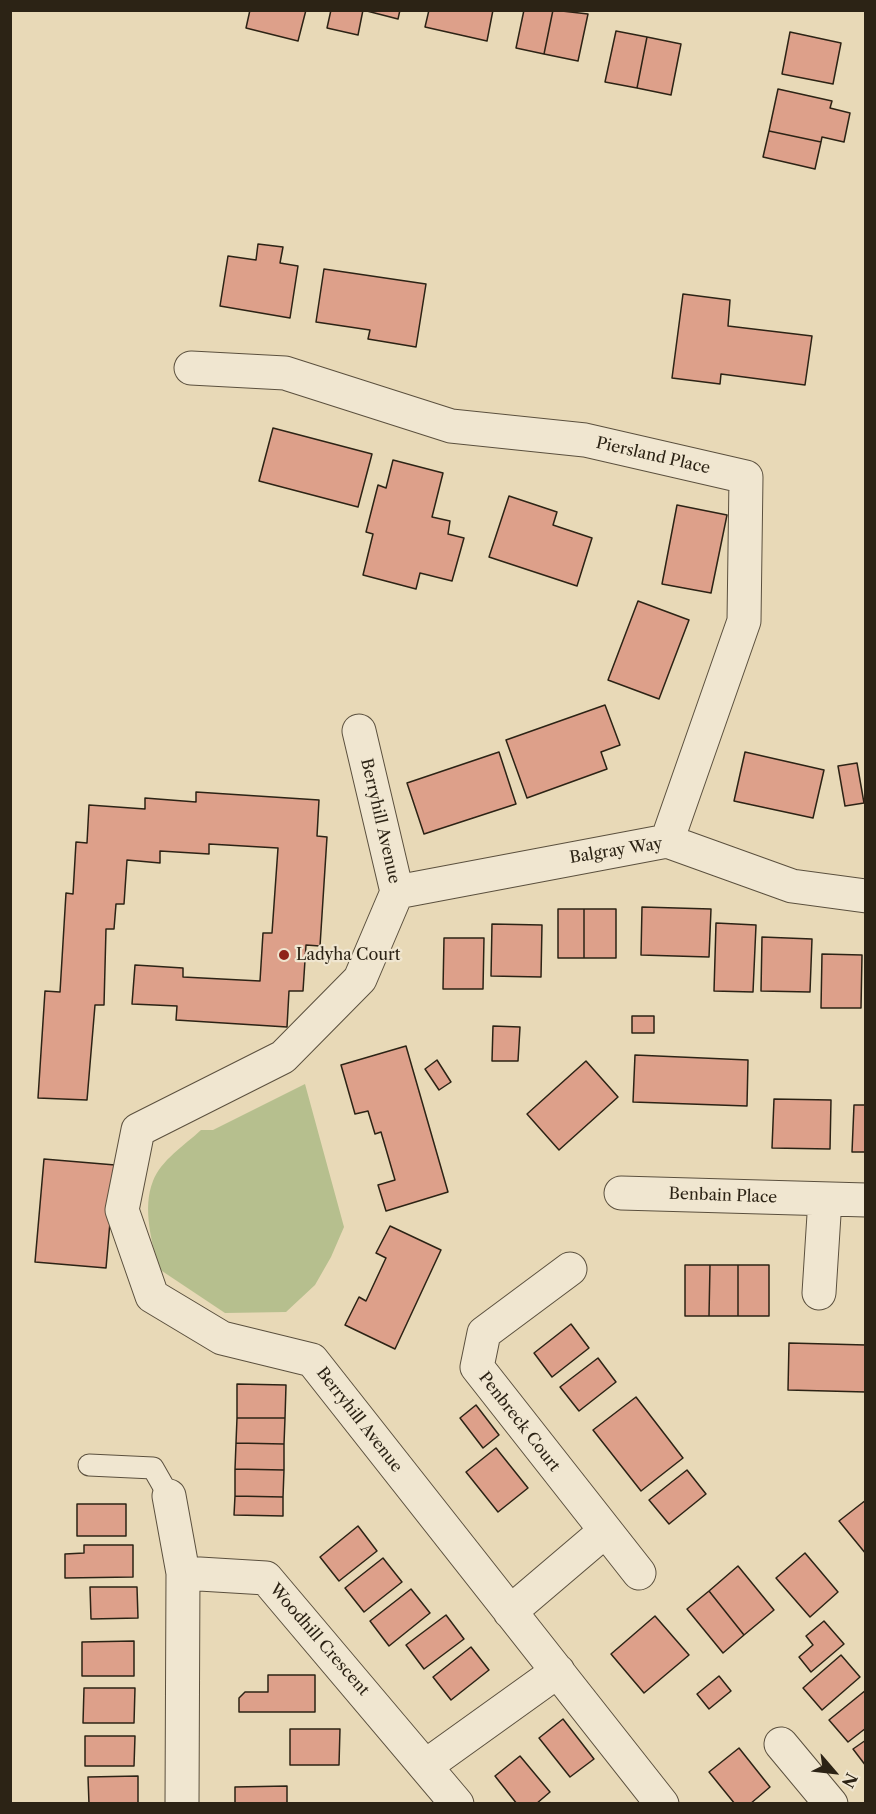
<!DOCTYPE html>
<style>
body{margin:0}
#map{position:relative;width:876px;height:1814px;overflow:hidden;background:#e8d9b7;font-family:"Libre Caslon Text",serif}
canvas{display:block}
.frame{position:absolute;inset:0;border:12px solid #2c2315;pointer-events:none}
.north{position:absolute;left:804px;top:1742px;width:60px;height:60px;-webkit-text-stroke:4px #f0e6d0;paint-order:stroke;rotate:118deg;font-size:16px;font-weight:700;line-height:24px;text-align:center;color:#2c2315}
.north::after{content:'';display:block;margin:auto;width:21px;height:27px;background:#2c2315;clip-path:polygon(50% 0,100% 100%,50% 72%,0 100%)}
</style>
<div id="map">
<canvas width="876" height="1814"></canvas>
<div class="frame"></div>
<div class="north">N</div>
</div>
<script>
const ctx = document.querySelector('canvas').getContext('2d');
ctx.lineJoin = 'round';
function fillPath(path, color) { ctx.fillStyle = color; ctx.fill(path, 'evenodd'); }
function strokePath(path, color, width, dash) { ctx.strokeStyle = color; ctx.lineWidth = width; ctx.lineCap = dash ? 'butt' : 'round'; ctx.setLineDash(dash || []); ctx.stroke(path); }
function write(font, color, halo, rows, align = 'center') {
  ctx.font = font + ' "Libre Caslon Text",serif'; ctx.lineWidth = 4.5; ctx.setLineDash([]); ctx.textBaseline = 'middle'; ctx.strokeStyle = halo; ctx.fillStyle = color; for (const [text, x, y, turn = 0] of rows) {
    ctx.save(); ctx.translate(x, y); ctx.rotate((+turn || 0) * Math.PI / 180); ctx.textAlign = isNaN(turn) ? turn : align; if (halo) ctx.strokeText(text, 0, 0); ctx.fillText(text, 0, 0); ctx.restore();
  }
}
const green = new Path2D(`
 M305 1084 344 1227 331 1257 315 1285 286 1312 225 1313 159 1269C152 1243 142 1208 153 1181 161 1160 185 1145 201 1130H213Z`);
const building = new Path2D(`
 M250 10H306L298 41 246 28Z
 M331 10H363L358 35 327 28Z
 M363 10H400L398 19Z
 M429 10H493L487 41 425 27Z
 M524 10H553L544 54 516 48Z
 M553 10 588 14 578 61 544 54Z
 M616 31 647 37 637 88 605 82Z
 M790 32 841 43 833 84 782 74Z
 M647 37 681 44 671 95 637 88Z
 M778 89 832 101 830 108 850 113 844 142 822 137 821 142 769 131Z
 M769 131 821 142 815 169 763 157Z
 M258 244 283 247 280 263 298 266 290 318 220 306 228 256 256 260Z
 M324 269 426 284 416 347 368 339 370 330 316 322Z
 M683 294 730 300 728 326 812 336 805 385 721 374 720 384 672 378Z
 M273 428 372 454 358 507 259 481Z
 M393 460 443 473 432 517 450 521 448 534 464 538 452 581 420 573 416 589 363 575 373 534 366 532 378 485 386 488Z
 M509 496 557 512 553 525 592 538 577 586 489 557Z
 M677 505 727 515 711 593 662 584Z
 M638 601 689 620 659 699 608 680Z
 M605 705 620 745 601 752 607 769 527 798 506 740Z
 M499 752 516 804 424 834 407 783Z
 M745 752 824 770 813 818 734 801Z
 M857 763 864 803 845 806 838 766Z
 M196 792 319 800 317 836 327 837 320 946 306 945 303 991H289L287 1027 176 1020 177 1006 132 1004 135 965 183 968V977L260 981 263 933H272L278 848 209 844V854L160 851V863L127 860 124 904H116L114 929H106L104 1005H95L87 1100 38 1098 45 991 60 992 66 893 73 894 76 842 87 843 89 805 145 809V798L196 802Z
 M642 907 711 909 709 957 641 955Z
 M558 909H584V958H558Z
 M584 909H616V958H584Z
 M716 923 756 925 753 992 714 991Z
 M492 924 542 925 541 977 491 976Z
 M762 937 812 939 810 992 761 991Z
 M444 938H484L483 989H443Z
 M822 954 862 955 861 1008H821Z
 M632 1016H654V1033H632Z
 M493 1026 520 1027 518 1061H492Z
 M406 1046 448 1192 386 1211 378 1185 395 1180 381 1132 375 1134 368 1111 355 1114 341 1065Z
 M635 1055 748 1060 747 1106 633 1102Z
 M437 1060 451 1082 439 1090 425 1069Z
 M586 1061 618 1097 559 1150 527 1114Z
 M774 1099 831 1100 830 1149 772 1148Z
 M854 1105H866V1152H852Z
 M44 1159 115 1165 106 1268 35 1262Z
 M390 1226 441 1250 395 1349 345 1325 359 1297 366 1301 386 1258 376 1253Z
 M685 1265H710L709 1316H685Z
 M710 1265H738V1316H709Z
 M738 1265H769V1316H738Z
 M571 1324 589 1348 552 1377 534 1353Z
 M789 1343 866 1345V1392L788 1390Z
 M598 1358 616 1382 579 1411 560 1387Z
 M237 1384 286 1385 285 1418H237Z
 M636 1397 683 1458 641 1491 593 1430Z
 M476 1405 499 1435 483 1448 460 1418Z
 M237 1418H285L284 1444 236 1443Z
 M236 1443 284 1444V1470L235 1469Z
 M496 1448 528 1488 498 1512 466 1472Z
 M235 1469 284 1470 283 1497 235 1496Z
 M687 1470 706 1494 669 1524 649 1500Z
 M235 1496 283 1497V1516L234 1515Z
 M866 1500V1554L839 1521Z
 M77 1504H126V1536H77Z
 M358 1526 377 1551 339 1581 320 1557Z
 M84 1545H133V1577L65 1578V1554L84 1553Z
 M805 1553 838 1592 810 1617 776 1578Z
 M383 1558 402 1582 364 1612 345 1588Z
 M738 1566 774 1610 744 1635 709 1591Z
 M90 1587H137L138 1618 91 1619Z
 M411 1589 430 1613 389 1646 370 1621Z
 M709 1591 744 1635 723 1653 687 1609Z
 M446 1615 464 1639 424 1669 406 1645Z
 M655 1616 689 1655 644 1693 611 1654Z
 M824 1621 844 1644 811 1672 799 1657 813 1645 806 1636Z
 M134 1641V1676H82V1642Z
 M471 1647 489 1670 451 1700 433 1677Z
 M841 1655 860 1677 822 1710 803 1688Z
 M268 1675H315V1712H239V1698L245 1692H268Z
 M719 1676 731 1691 709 1709 697 1694Z
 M84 1688H135L134 1723H83Z
 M866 1690V1728L848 1742 829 1720Z
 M563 1719 594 1759 570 1777 539 1738Z
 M290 1729H340L339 1765H290Z
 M85 1736H135L134 1766H85Z
 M866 1740V1766L853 1749Z
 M739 1748 770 1787 750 1804H735L709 1772Z
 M520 1756 550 1792 536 1804H517L495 1776Z
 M138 1776V1804H89L88 1777Z
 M287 1786V1804H235V1787Z`);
const service = new Path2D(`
 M89 1465 153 1468 169 1496`);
const minor = new Path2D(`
 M191 368 285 373 451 426 585 440 746 477 744 621 667 841
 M359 731 397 892 360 979 283 1057 138 1130 122 1210 152 1296 222 1338 312 1360 662 1804
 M397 892 667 841 792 886 866 896
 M621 1193 866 1200
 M570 1269 484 1333 477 1367 639 1573
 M819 1293 825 1199
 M169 1496 183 1573 182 1804
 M183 1573 266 1578 457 1804
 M510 1612 604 1532
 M781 1744 831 1804
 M427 1765 558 1671`);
const markers = [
 [284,955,6,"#8f2418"]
];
const streetNames = [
 ["Piersland Place",653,456,13],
 ["Berryhill Avenue",380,821,77],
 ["Balgray Way",616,851,-9],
 ["Benbain Place",723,1196,2],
 ["Berryhill Avenue",359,1420,52],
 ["Penbreck Court",519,1422,52],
 ["Woodhill Crescent",319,1640,49]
];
const poiNames = [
 ["Ladyha Court",296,955]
];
fillPath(green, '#b6bf8e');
fillPath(building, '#dda08a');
strokePath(building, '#2c2315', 1.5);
strokePath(service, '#5b503e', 23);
strokePath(minor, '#5b503e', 35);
strokePath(service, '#f0e6d0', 21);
strokePath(minor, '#f0e6d0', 33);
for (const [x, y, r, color] of markers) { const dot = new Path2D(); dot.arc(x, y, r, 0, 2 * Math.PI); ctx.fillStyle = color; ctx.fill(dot); strokePath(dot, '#f0e6d0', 2); }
write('16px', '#2c2315', '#f0e6d0', streetNames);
write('16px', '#2c2315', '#f0e6d0', poiNames, 'left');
</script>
